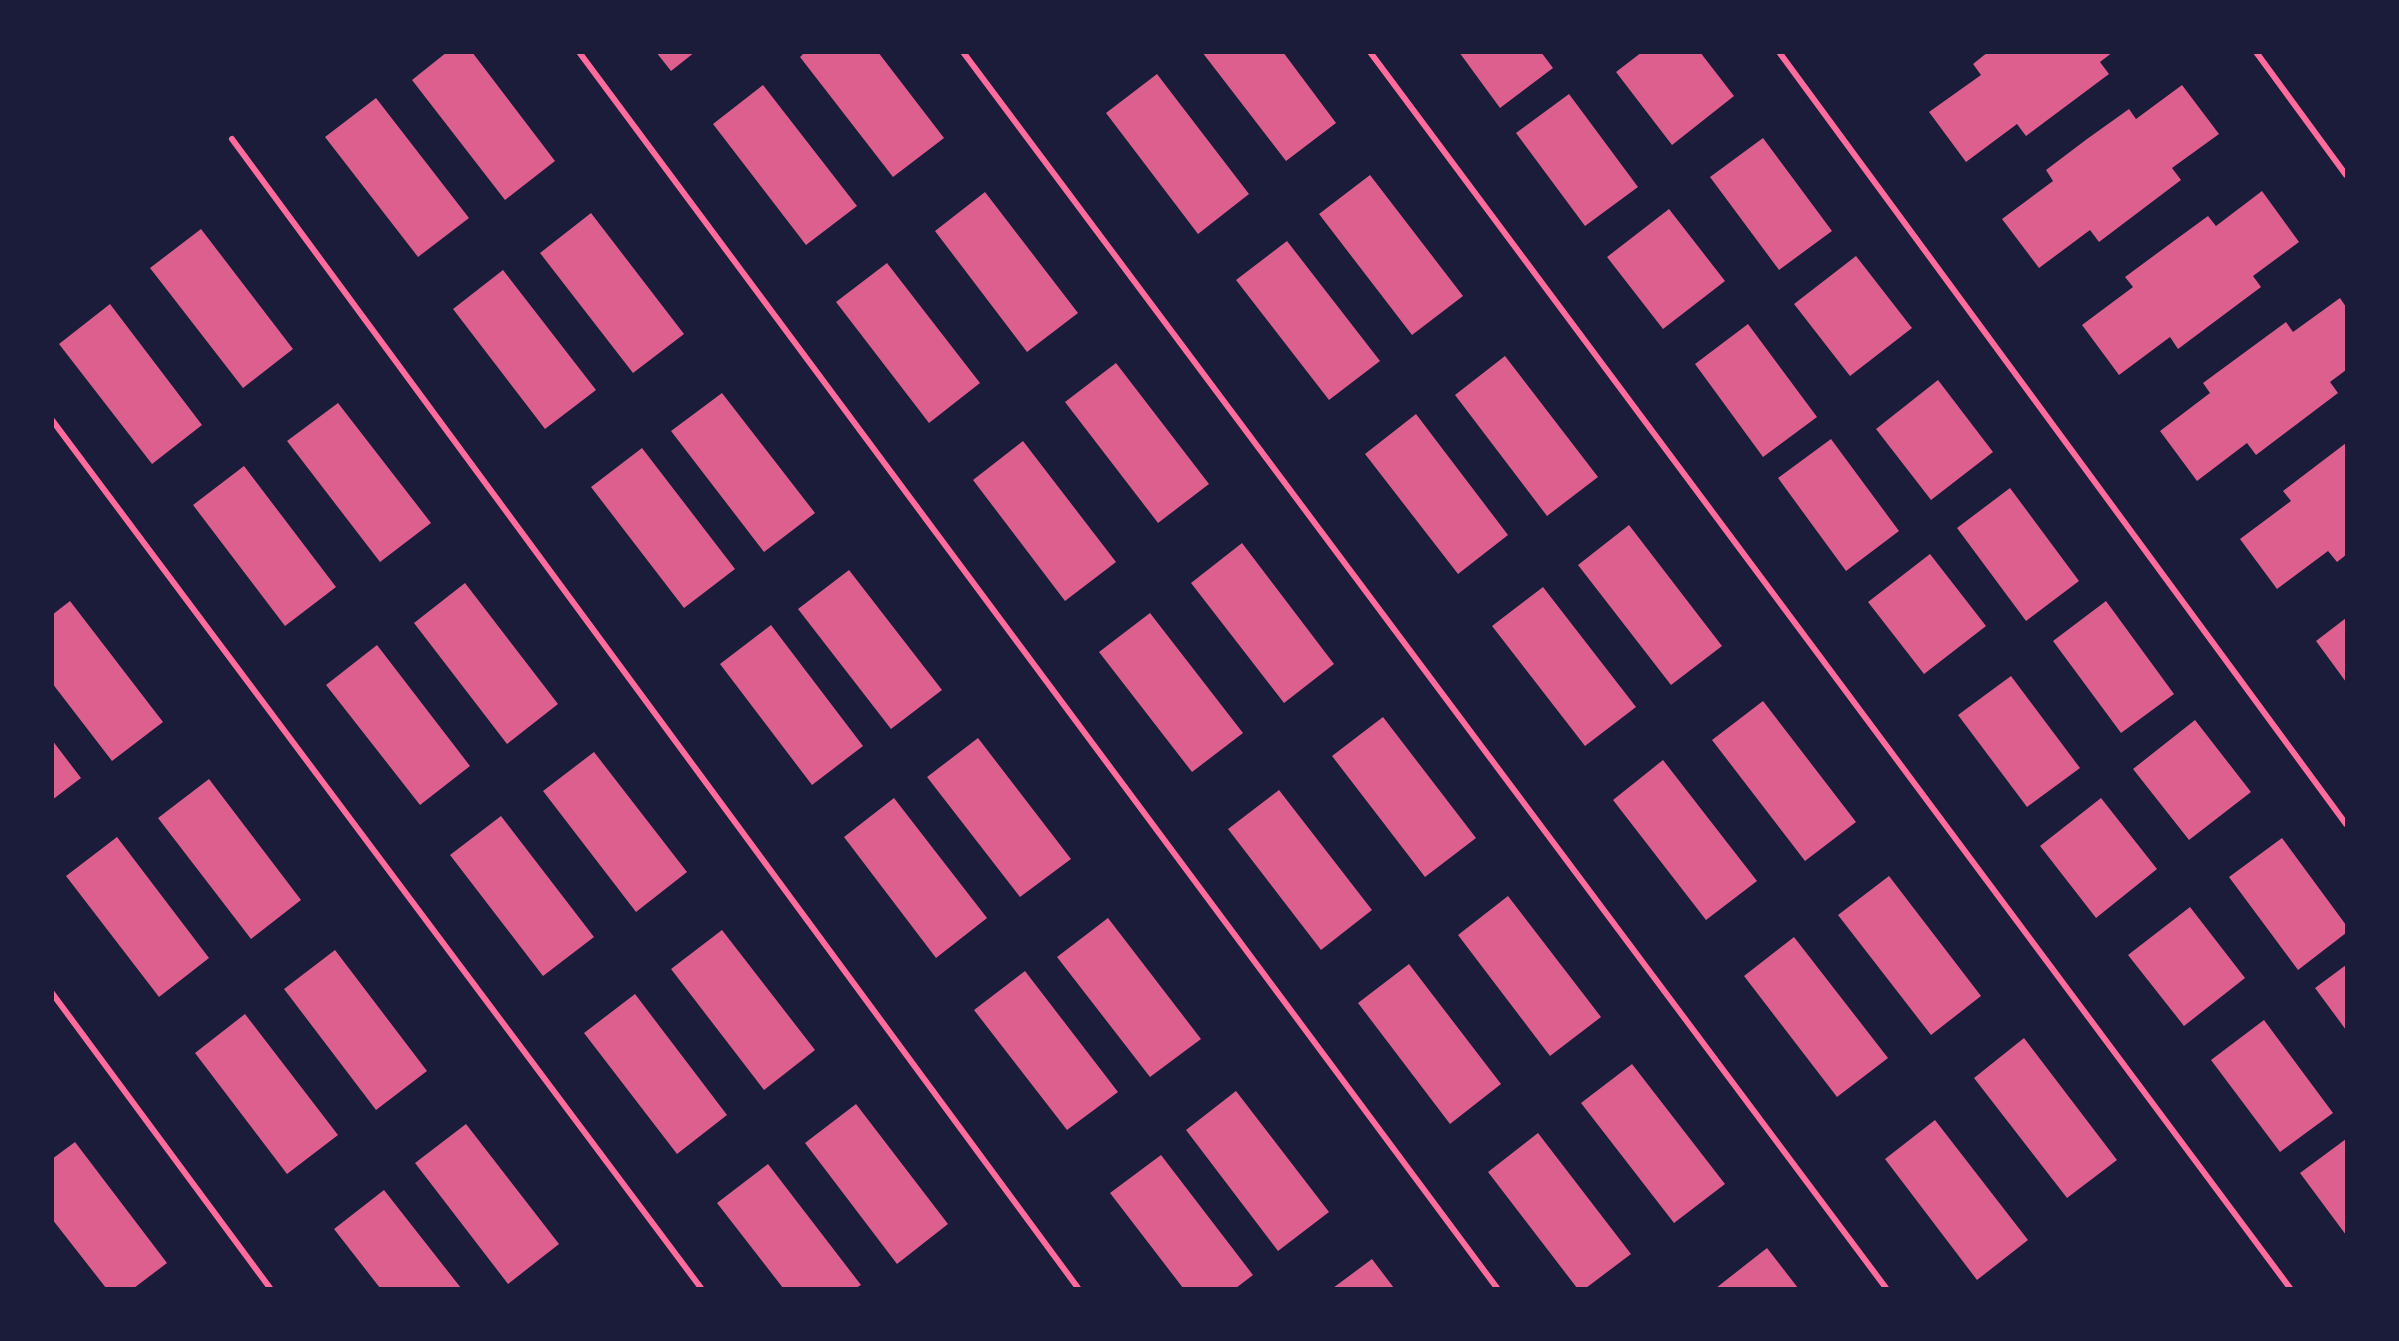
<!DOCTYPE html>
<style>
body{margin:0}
#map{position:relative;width:2399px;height:1341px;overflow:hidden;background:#1b1b3a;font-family:"Open Sans",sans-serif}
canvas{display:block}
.frame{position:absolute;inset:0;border:54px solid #1b1b3a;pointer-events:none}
</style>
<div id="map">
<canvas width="2399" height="1341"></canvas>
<div class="frame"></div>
</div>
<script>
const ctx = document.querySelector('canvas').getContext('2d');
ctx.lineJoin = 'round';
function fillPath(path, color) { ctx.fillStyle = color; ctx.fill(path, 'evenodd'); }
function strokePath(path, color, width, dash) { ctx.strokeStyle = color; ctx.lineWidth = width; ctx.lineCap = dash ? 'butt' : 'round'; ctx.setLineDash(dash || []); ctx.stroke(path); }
const building = new Path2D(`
 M447 52H472L555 161 505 200 412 80Z
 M656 52H695L671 71Z
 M805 52H878L944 138 893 177 800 57Z
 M1202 52H1283L1336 123 1286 161Z
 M1459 52H1541L1553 68 1500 108Z
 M1642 52H1700L1734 96 1672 145 1616 72Z
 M1988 52H2113L2100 62 2109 74 2026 136 2017 124 1966 162 1929 112 1981 75 1973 64Z
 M1157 74 1249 194 1198 234 1106 113Z
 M763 85 857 206 806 245 713 124Z
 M2182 85 2219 134 2172 168 2181 180 2099 242 2090 230 2039 268 2002 219 2053 181 2046 170 2087 139 2129 109 2136 119Z
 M1569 94 1638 187 1585 226 1516 133Z
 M376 98 469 218 418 257 325 137Z
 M1763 138 1832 231 1779 270 1710 177Z
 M1370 175 1463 296 1412 335 1319 214Z
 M2262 191 2299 242 2253 276 2261 287 2178 349 2170 337 2119 375 2082 325 2133 287 2125 277 2167 246 2208 216 2216 226Z
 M985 192 1078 313 1027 352 935 231Z
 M1669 209 1725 281 1663 329 1607 257Z
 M591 213 684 334 633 373 540 253Z
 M201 229 293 349 243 388 150 268Z
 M1287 241 1380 361 1329 400 1236 280Z
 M1856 256 1912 328 1850 376 1794 304Z
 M887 263 980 383 929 423 836 302Z
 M503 270 596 390 545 429 453 309Z
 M2340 298 2346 307V370L2330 382 2338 393 2256 455 2247 443 2197 481 2160 431 2210 393 2203 383 2286 322 2293 332Z
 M110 304 202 425 152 464 59 344Z
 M1748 324 1817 417 1763 457 1695 364Z
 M1505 356 1598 477 1547 516 1455 395Z
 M1116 363 1209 484 1158 523 1065 402Z
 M1938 380 1993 452 1931 500 1876 429Z
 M722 393 815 513 764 552 671 431Z
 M338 403 431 523 380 562 287 441Z
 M1416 414 1508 535 1458 574 1365 454Z
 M1831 439 1899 531 1846 571 1778 478Z
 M1023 441 1116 562 1065 601 973 480Z
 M2346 443V555L2337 562 2328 551 2277 589 2240 539 2291 501 2283 491Z
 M642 448 735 569 684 608 591 487Z
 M244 466 336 587 285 626 193 505Z
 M2010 488 2079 581 2026 621 1957 528Z
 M1629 525 1722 646 1671 685 1578 565Z
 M1242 543 1334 664 1284 703 1191 583Z
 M1930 554 1986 626 1924 674 1868 602Z
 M849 570 942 690 891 729 798 609Z
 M465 583 558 704 507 744 414 623Z
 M1543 587 1636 707 1585 746 1492 626Z
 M70 601 163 722 112 761 52 683V615Z
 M2106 601 2174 694 2121 733 2053 641Z
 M1150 613 1243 733 1192 772 1099 652Z
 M2346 618V682L2316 641Z
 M771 625 863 746 812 785 720 664Z
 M377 645 470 766 420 805 326 685Z
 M2011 676 2080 768 2027 807 1958 715Z
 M1763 701 1856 822 1805 861 1712 740Z
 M1383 717 1476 838 1425 877 1332 756Z
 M2195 720 2251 792 2189 840 2133 769Z
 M978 738 1071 859 1020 897 927 777Z
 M52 740 81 778 52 800Z
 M594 752 687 872 636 912 543 791Z
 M1663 760 1757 881 1706 920 1613 800Z
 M209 779 301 900 251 939 158 818Z
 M1279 790 1372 910 1321 950 1228 829Z
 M894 798 987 918 936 958 844 837Z
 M2101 798 2157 869 2096 918 2040 846Z
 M501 816 594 937 543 976 450 855Z
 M117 837 209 958 159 997 66 876Z
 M2282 838 2346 925V933L2298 970 2229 877Z
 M1889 876 1981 996 1931 1035 1838 915Z
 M1508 896 1601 1017 1550 1056 1458 935Z
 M2190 907 2245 978 2184 1026 2128 955Z
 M1108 918 1201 1039 1150 1077 1057 957Z
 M722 930 815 1050 764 1090 671 969Z
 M1794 937 1888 1058 1837 1097 1744 976Z
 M335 950 427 1071 376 1110 284 989Z
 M1409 964 1501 1084 1450 1124 1358 1003Z
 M2346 965V1030L2315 988Z
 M1025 971 1118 1092 1067 1130 974 1010Z
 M635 994 727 1115 677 1154 584 1033Z
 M245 1014 338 1135 287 1174 195 1053Z
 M2264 1020 2333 1113 2280 1152 2211 1060Z
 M2024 1038 2117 1160 2067 1198 1974 1078Z
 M1632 1064 1725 1184 1674 1223 1581 1103Z
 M1236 1091 1329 1212 1278 1251 1186 1130Z
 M856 1104 948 1224 897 1264 805 1143Z
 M1935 1120 2028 1240 1977 1280 1885 1159Z
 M466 1124 559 1244 508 1284 415 1163Z
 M1538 1133 1631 1254 1586 1288H1577L1488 1172Z
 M2346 1139V1235L2300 1173Z
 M75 1142 167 1263 134 1288H106L52 1219V1159Z
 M1161 1155 1253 1275 1236 1288H1183L1110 1193Z
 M768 1164 861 1285 856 1288H783L717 1203Z
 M384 1190 461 1288H380L334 1229Z
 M1767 1248 1798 1288H1716Z
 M1372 1259 1394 1288H1333Z`);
const minor = new Path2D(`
 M579 52 1497 1288
 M963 52 1886 1288
 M1370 52 2290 1288
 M1779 52 2346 824
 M2256 52 2346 175
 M232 139 1078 1288
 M52 420 701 1288
 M52 993 270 1288`);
fillPath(building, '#dd5f8e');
strokePath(minor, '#ff6b9d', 6);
</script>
